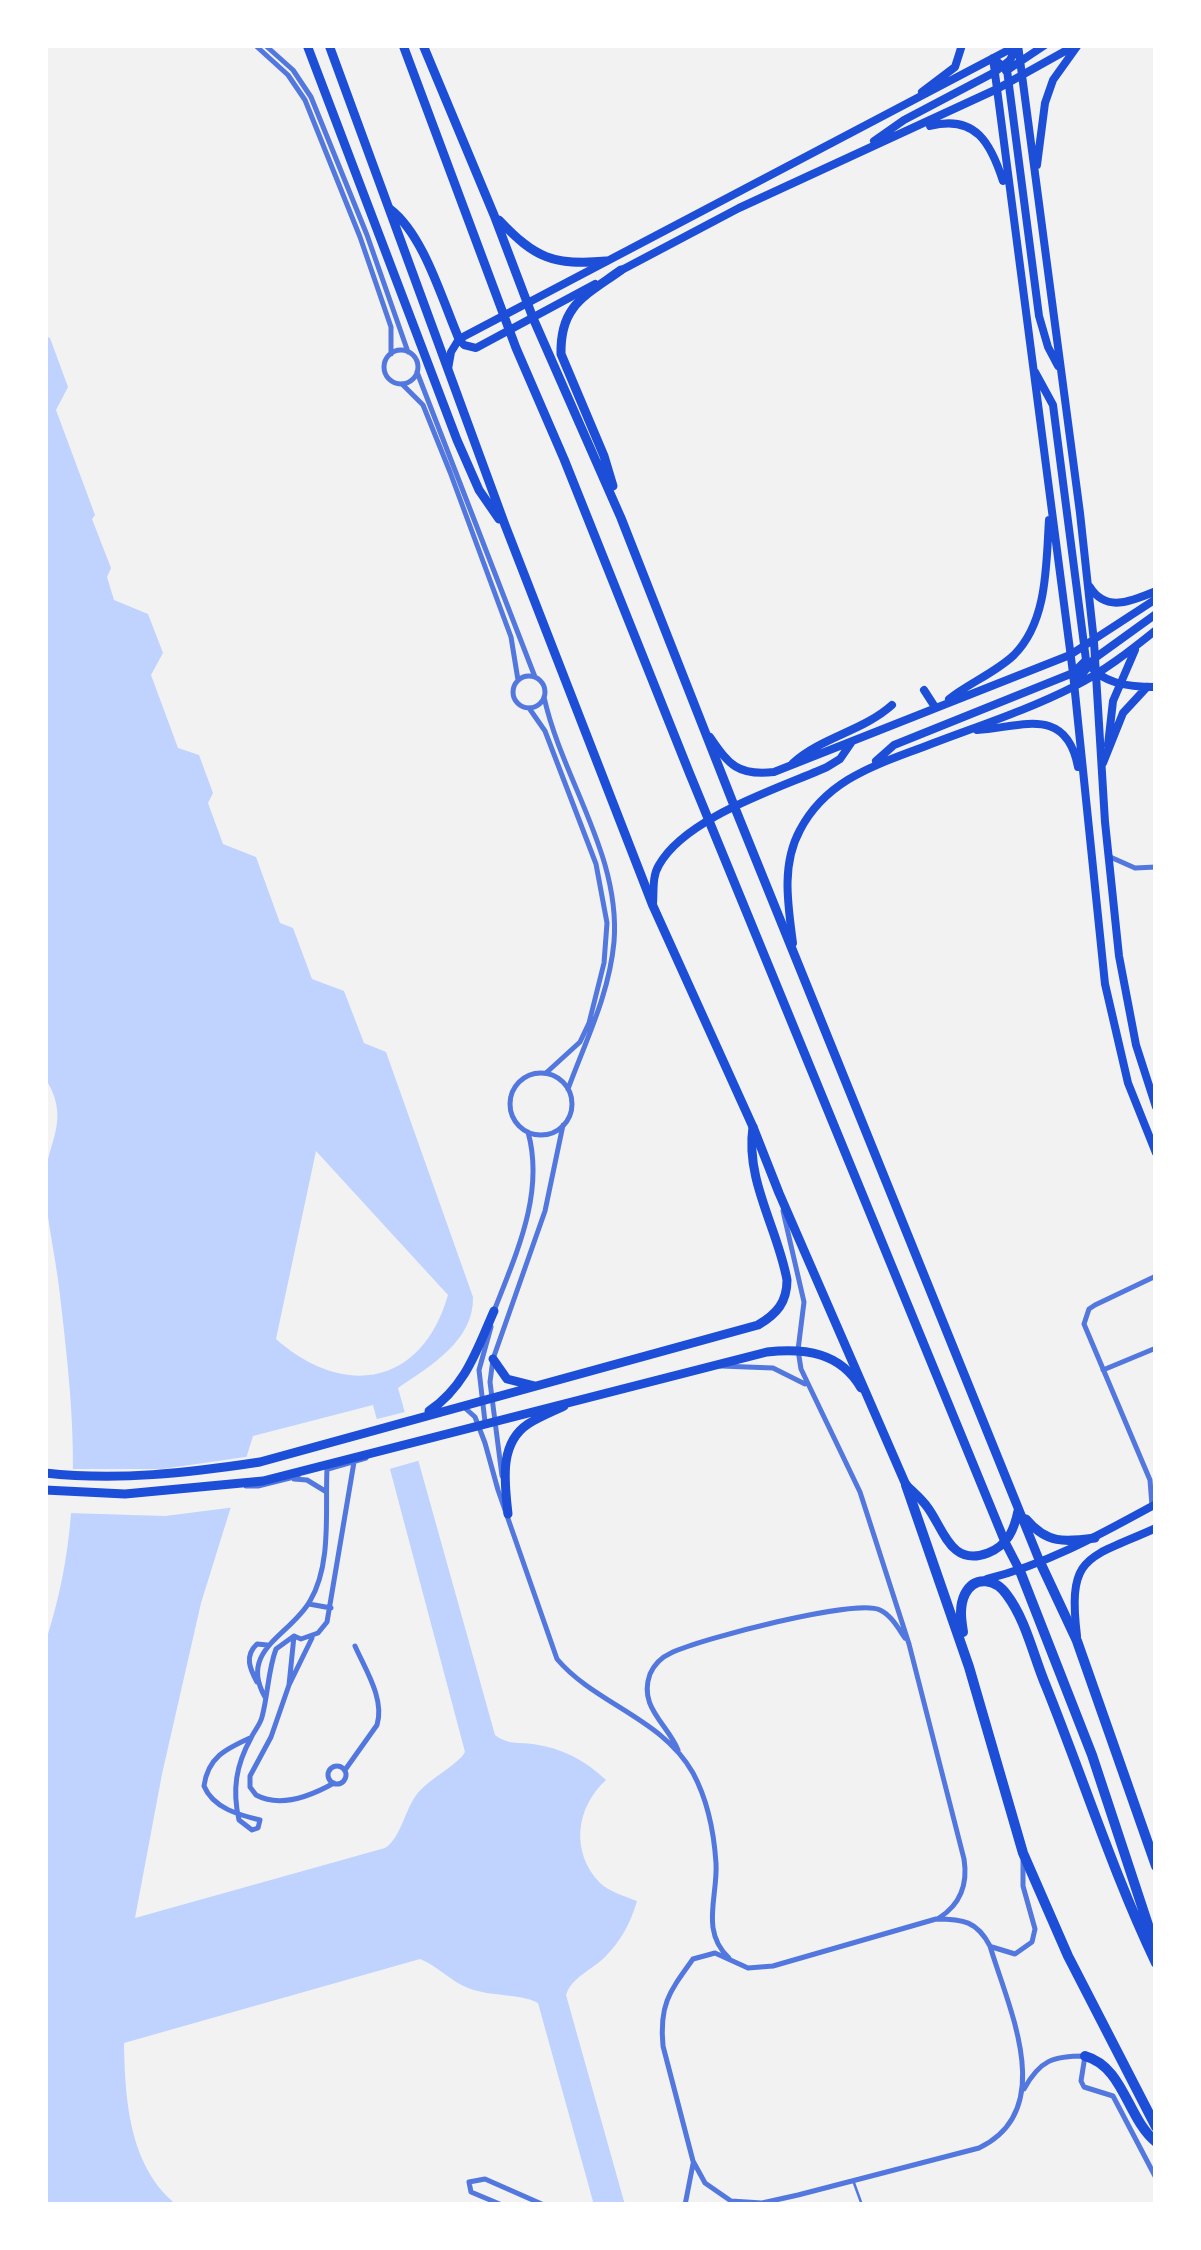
<!DOCTYPE html>
<style>
body{margin:0}
#map{position:relative;width:1201px;height:2250px;overflow:hidden;background:#f2f2f2;font-family:"Roboto Condensed",sans-serif}
canvas{display:block}
.frame{position:absolute;inset:0;border:48px solid #fff;pointer-events:none}
</style>
<div id="map">
<canvas width="1201" height="2250"></canvas>
<div class="frame"></div>
</div>
<script>
const ctx = document.querySelector('canvas').getContext('2d');
ctx.lineJoin = 'round';
function fillPath(path, color) { ctx.fillStyle = color; ctx.fill(path, 'evenodd'); }
function strokePath(path, color, width, dash) { ctx.strokeStyle = color; ctx.lineWidth = width; ctx.lineCap = dash ? 'butt' : 'round'; ctx.setLineDash(dash || []); ctx.stroke(path); }
const water = new Path2D(`
 M45 336 50 338 68 387 56 410 95 515 92 519 111 568 107 577 114 600 148 614 163 653 151 675 178 748 199 755 213 793 208 803 223 844 256 857 280 923 293 928 312 979 344 991 364 1043 386 1052 473 1297C474 1341 430 1366 398 1388L495 1735C508 1745 518 1742 533 1744 562 1748 585 1760 606 1780 576 1807 570 1852 600 1883 610 1892 624 1896 637 1901 631 1922 621 1941 605 1957 593 1969 571 1978 566 1995L625 2205H594L538 2003C520 1993 490 1997 468 1988 450 1981 438 1966 420 1959L124 2043C125 2099 129 2167 177 2205H45V1644C86 1520 74 1414 59 1287 55 1254 47 1221 45 1188 43 1145 74 1123 45 1078ZM316 1151 448 1295C422 1386 344 1399 276 1339ZM373 1405 465 1752C458 1765 430 1778 417 1794 405 1809 401 1838 385 1848L135 1918 162 1774 201 1603 253 1436Z`);
const pier = new Path2D(`
 M409 1411 421 1460 386 1470 373 1420Z
 M252 1456 236 1507 165 1516 68 1513 69 1469H162Z`);
const service = new Path2D(`
 M854 2183 862 2205`);
const minor = new Path2D(`
 M255 45 288 75 305 100 360 237 391 327V354
 M265 45 293 70 311 97 367 235 408 352
 M384 367a17 17 0 1 1 34 0a17 17 0 1 1-34 0Z
 M417 372 535 677
 M402 384 423 405 450 472 511 637 518 680
 M513 692a16 16 0 1 1 32 0a16 16 0 1 1-32 0Z
 M544 697C562 779 621 855 614 942 609 995 586 1040 568 1089
 M529 708 545 731 596 864 607 923 604 963 589 1023 580 1042 546 1073
 M1108 856 1135 868 1156 867
 M510 1104a31 31 0 1 1 62 0a31 31 0 1 1-62 0Z
 M783 1211 804 1302 798 1350 801 1369 860 1492 909 1644 964 1859C968 1884 961 1904 939 1918
 M494 1311C516 1254 545 1193 528 1132
 M721 1366 773 1368 805 1384
 M1103 1370 1156 1348
 M465 1408 475 1417 485 1443 498 1490 557 1659C595 1704 662 1718 693 1773 707 1799 714 1833 716 1863 718 1897 700 1931 729 1958
 M485 1422 479 1370 491 1327
 M328 1469 366 1458
 M502 1476 490 1382 493 1359 545 1211 563 1125
 M294 1479 307 1480 325 1491
 M246 1486H258L298 1476
 M1152 1506 1150 1480 1084 1324 1089 1309 1095 1305 1156 1276
 M309 1604 331 1608
 M312 1638 289 1685 271 1737 250 1776V1787L256 1795C280 1808 311 1796 334 1783
 M257 1682C250 1669 244 1656 257 1644L267 1645
 M289 1685 294 1636
 M265 1697C238 1650 291 1635 310 1601 332 1564 325 1510 327 1469
 M250 1738C226 1749 208 1757 204 1786 213 1808 239 1815 260 1820L258 1828 252 1830 239 1820C232 1790 236 1765 251 1738 254 1731 260 1725 262 1717 268 1695 268 1670 276 1649L294 1636 301 1639 318 1633 327 1622 354 1462
 M678 1750C667 1723 638 1707 650 1674 654 1665 662 1657 671 1653 700 1639 856 1598 880 1610 891 1615 898 1628 905 1638
 M328 1775a9 9 0 1 1 18 0a9 9 0 1 1-18 0Z
 M345 1770 377 1725C385 1699 365 1669 355 1646
 M936 1919C963 1919 977 1921 990 1946 1008 2007 1059 2110 979 2148L798 2195 762 2203 731 2201 705 2183 693 2161 663 2046C659 2004 670 1991 693 1959L715 1953 748 1968 773 1966Z
 M992 1947 1015 1954 1032 1942 1035 1929 1023 1886V1861
 M1024 2089C1040 2060 1053 2056 1085 2056L1081 2081 1084 2087 1113 2096 1156 2178
 M502 2205 471 2192 469 2182 485 2179 544 2205
 M685 2205 693 2164`);
const secondary = new Path2D(`
 M1018 45 1080 513 1094 642 1105 822 1119 956 1136 1045 1156 1107
 M993 58 1073 673 1105 984 1128 1083 1156 1153
 M993 58 1007 70 1039 316 1048 347 1058 366
 M1006 71 1045 45
 M922 92 955 67 962 45
 M930 126C976 114 991 144 1003 181
 M874 141 904 120 995 72 1010 60 1018 45
 M1037 165 1045 103 1053 80 1078 45
 M616 273 739 208 997 89 1076 45
 M459 339 464 345 476 348 595 284
 M448 369 451 352 459 339 1018 45
 M1035 372 1053 405 1086 660C1100 684 1129 687 1156 687
 M1090 587C1106 613 1132 601 1156 591
 M1076 682 1095 658 1156 614
 M924 690 935 707
 M949 699C969 683 995 673 1014 655 1048 621 1046 564 1049 520
 M977 730C1019 728 1066 704 1078 767
 M710 737C729 765 738 776 774 772L1070 655 1156 599
 M1108 745 1113 701 1135 650
 M876 761 894 745 1073 673 1086 660
 M793 763C822 737 863 731 892 705
 M1103 763 1123 713 1147 687
 M653 904C654 891 652 876 659 865 686 817 778 789 827 767L840 759 851 743
 M793 943C788 905 781 865 800 830 828 777 880 764 931 744 978 726 1028 710 1073 687 1103 672 1130 651 1156 630
 M987 1579C1048 1564 1101 1534 1156 1504
 M1077 1636C1067 1553 1088 1559 1156 1528`);
const primary = new Path2D(`
 M493 1359 507 1379 535 1386
 M429 1411C466 1386 477 1349 494 1311
 M45 1473C118 1481 188 1473 260 1462L758 1325C777 1314 787 1302 787 1280 778 1229 745 1180 753 1127
 M45 1490 125 1494 263 1481 767 1352C805 1348 840 1352 861 1388
 M508 1514C505 1484 498 1444 528 1424 539 1417 552 1412 564 1406`);
const trunk = new Path2D(`
 M307 45 457 440 479 490 499 519
 M329 45 505 525 653 906 753 1127 779 1193 906 1485C913 1492 922 1499 928 1508 944 1530 951 1567 988 1553 1008 1545 1014 1530 1018 1511
 M403 45 516 348 564 459 689 772 1005 1542 1020 1571
 M423 45 494 215 533 318 621 518 735 808 1040 1562
 M390 209C424 235 442 300 459 339
 M499 220C535 258 553 266 606 261
 M613 486 604 456 561 354C560 305 585 296 621 270
 M1026 1519C1047 1544 1064 1542 1095 1538`);
const motorway = new Path2D(`
 M906 1485 969 1667 1023 1853 1068 1956 1156 2127
 M1040 1562 1077 1641 1156 1866
 M1020 1571 1092 1755 1156 1949
 M963 1632C961 1620 959 1606 965 1594 975 1575 996 1579 1007 1595 1026 1620 1034 1658 1046 1686 1083 1778 1113 1873 1156 1963
 M1085 2056C1124 2067 1127 2118 1156 2142`);
fillPath(water, '#bfd3fe');
fillPath(pier, '#f2f2f2');
strokePath(service, '#5277de', 2.5);
strokePath(minor, '#5277de', 5);
strokePath(secondary, '#1d4ed8', 8);
strokePath(primary, '#1d4ed8', 9);
strokePath(trunk, '#1d4ed8', 9);
strokePath(motorway, '#1d4ed8', 10);
</script>
